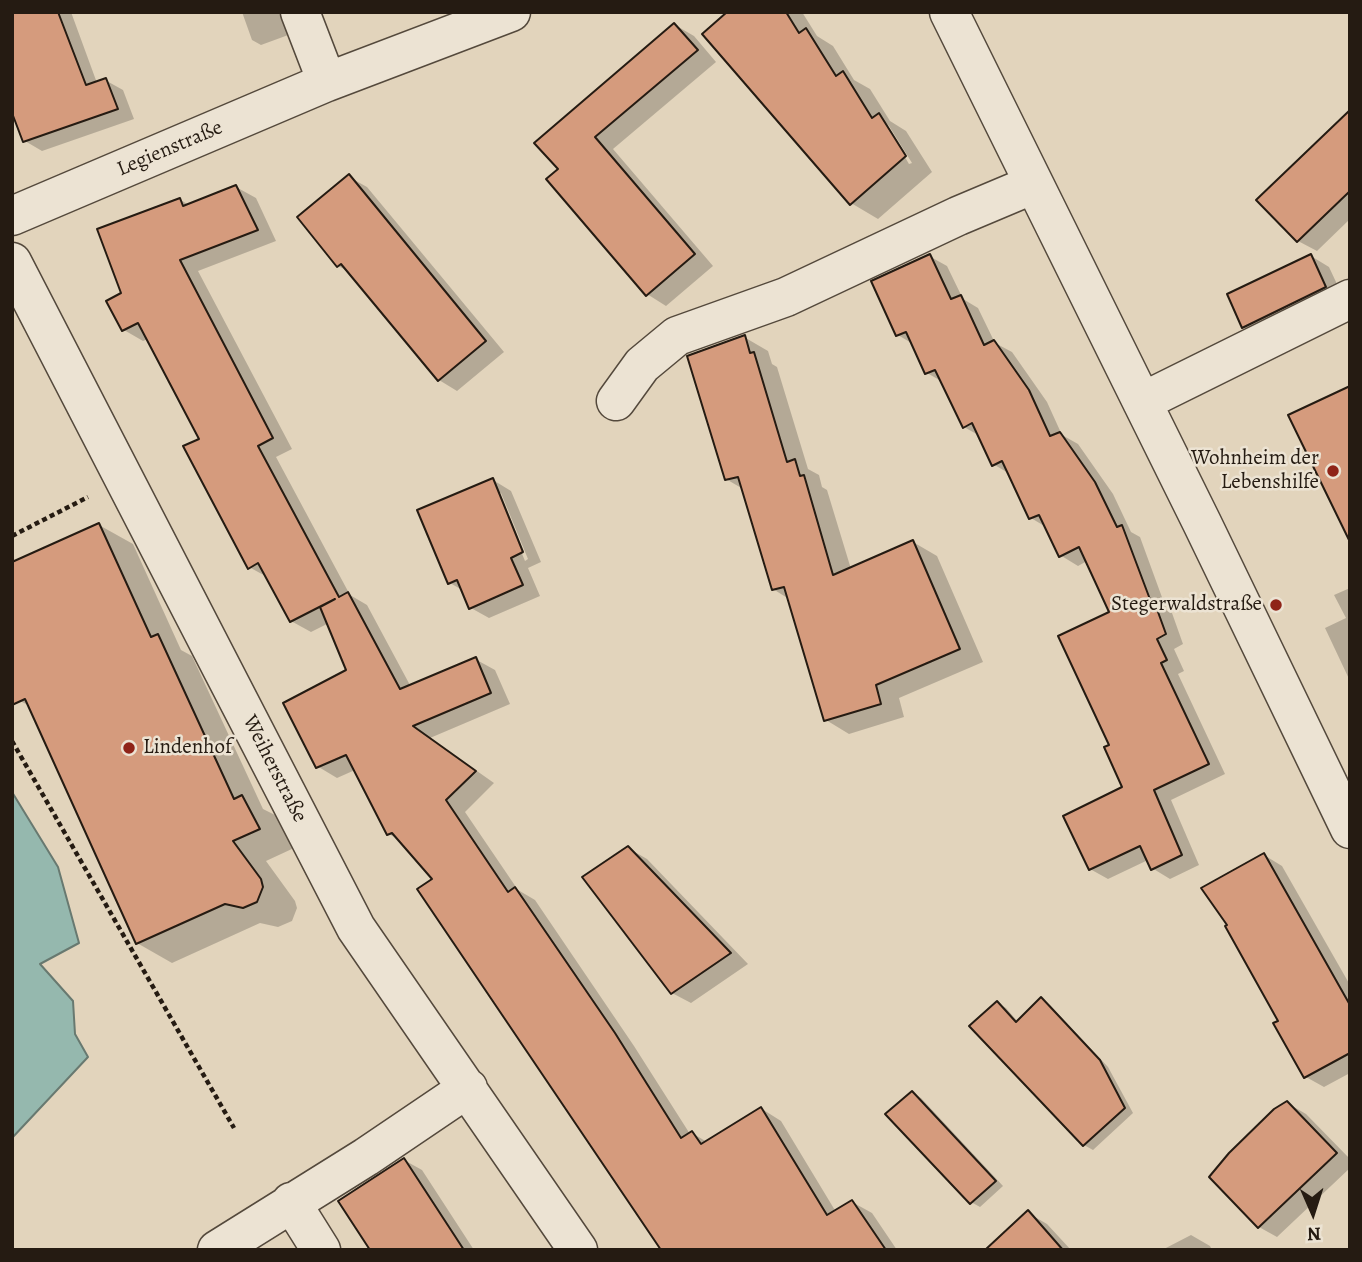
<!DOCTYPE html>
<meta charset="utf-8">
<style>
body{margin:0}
#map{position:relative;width:1362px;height:1262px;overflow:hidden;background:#e2d4bc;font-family:Alegreya,serif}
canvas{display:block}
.frame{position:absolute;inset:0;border:14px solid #251b12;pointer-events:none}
.north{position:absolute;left:1278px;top:1178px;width:70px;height:70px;-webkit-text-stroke:5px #ece3d3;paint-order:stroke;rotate:177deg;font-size:19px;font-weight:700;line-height:28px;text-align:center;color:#251b12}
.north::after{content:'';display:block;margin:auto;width:24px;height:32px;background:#251b12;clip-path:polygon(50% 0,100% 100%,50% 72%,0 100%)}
</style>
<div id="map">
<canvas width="1362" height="1262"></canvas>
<div class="frame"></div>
<div class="north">N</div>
</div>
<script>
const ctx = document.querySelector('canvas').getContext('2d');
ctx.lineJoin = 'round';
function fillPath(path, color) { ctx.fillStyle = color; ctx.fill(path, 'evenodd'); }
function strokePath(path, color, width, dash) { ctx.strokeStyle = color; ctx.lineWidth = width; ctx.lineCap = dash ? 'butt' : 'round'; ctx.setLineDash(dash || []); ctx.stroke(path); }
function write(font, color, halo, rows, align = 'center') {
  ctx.font = font + ' Alegreya,serif'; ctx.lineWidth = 5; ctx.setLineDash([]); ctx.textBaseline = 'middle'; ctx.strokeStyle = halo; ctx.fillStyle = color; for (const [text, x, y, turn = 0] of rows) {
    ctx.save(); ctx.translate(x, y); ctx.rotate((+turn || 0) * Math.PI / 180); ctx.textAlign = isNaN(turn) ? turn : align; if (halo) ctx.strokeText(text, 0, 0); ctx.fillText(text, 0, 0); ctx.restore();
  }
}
const water = new Path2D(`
 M12 792 58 867 79 943 40 964 73 1001 75 1034 88 1057 12 1138Z`);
const shadow = new Path2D(`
 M12 12H71L97 83 105 80 123 90 134 119 42 151 25 141Z
 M242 12H283L291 34 261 45 252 40Z
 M730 12H802L817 36 833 46 854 80 870 89 890 121 906 131 932 172 878 219 851 203ZM883 120 889 126 912 163 909 164Z
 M675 25 694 36 716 62 613 149 713 266 666 306 647 294 560 169Z
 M1350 112V219L1317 251 1298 241Z
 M349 177 367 187 504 352 457 391 439 380 350 272 338 266Z
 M236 187 256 198 276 241 198 271 292 449 276 457 350 595 367 605 411 687 475 659 495 670 510 704 430 738 494 783 465 812 518 890 535 900 634 1046 690 1134 692 1133 707 1142 762 1109 781 1121 836 1212 852 1202 872 1213 897 1250H663L434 879 401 841 389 834 355 770 337 778 317 766 349 671 329 623 311 632 291 621 269 578 249 567 201 440 148 339 143 341 124 330 123 294 179 199 189 205Z
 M929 256 947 266 963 299 978 308 995 343 1012 352 1047 402 1062 435 1078 444 1113 494 1131 532 1140 537 1167 611 1172 613 1183 644 1174 649 1184 671 1178 674 1225 774 1171 800 1199 865 1170 879 1152 868 1148 860 1108 879 1090 869 1125 788 1111 746V613L1087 561 1078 566 1060 555 1046 527 1031 518 1010 474 993 464 980 436 964 427 943 382 927 373 913 344 898 335Z
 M1311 256 1329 267 1343 297 1262 337 1244 327Z
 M744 337 768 351 772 364 777 367 808 469 819 475 822 487 827 490 851 569 913 542 937 556 983 662 899 698 904 717 849 734 826 720 789 599 773 589 743 489 726 479Z
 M493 480 511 491 541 562 528 568 540 596 489 618 471 608 464 591 450 583ZM497 493H501L528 559 525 561Z
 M99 525 133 544 181 650 192 656 263 809 277 816 294 848 266 861 295 901 297 908 292 921 278 927 260 923 172 963 137 943 30 706 20 701Z
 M1350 588V681L1325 628 1346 618 1334 595Z
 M628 848 647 859 748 964 691 1003 672 993Z
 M1264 855 1282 866 1350 985V1073L1324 1087 1306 1077 1280 1021Z
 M1042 1000 1050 1005 1108 1067 1133 1113 1093 1150 1084 1145 997 1003 1006 1008 1018 1022Z
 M912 1093 921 1098 1003 1186 980 1207 971 1202Z
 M1287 1103 1306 1114 1350 1159V1168L1277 1237 1259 1227Z
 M404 1160 422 1170 474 1250H372Z
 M1028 1213 1047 1224 1071 1250H1022Z
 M1191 1235 1210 1246 1212 1250H1162Z`);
const building = new Path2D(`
 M12 12H58L86 85 106 78 118 109 23 142 12 113Z
 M727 12H786L799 33 806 28 836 76 843 71 872 118 879 113 906 156 850 205 702 34Z
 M674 23 698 50 595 137 695 254 646 296 546 179 558 169 534 143Z
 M1350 110V191L1297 242 1256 200Z
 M349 174 486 341 438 381 341 264 337 267 297 217Z
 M236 185 258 230 180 260 273 438 258 446 339 597 348 592 400 689 476 657 491 693 413 726 476 771 446 800 508 892 515 887 615 1033 681 1138 692 1131 701 1144 761 1107 827 1215 852 1200 886 1250H661L417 889 432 879 392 833 387 835 346 755 316 768 283 703 346 670 320 607 335 599 290 622 258 563 248 569 183 446 199 439 138 323 122 331 106 301 121 293 97 229 180 198 183 206Z
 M930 254 951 299 961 295 984 345 994 340 1029 390 1050 436 1060 432 1095 482 1117 527 1122 525 1151 602 1154 601 1166 634 1157 639 1167 660 1161 663 1209 764 1154 790 1182 855 1151 870 1140 846 1089 870 1063 816 1122 787 1104 747 1109 745 1058 636 1109 612 1079 547 1059 557 1039 515 1029 519 1002 461 992 466 972 423 963 428 935 370 925 374 906 332 896 336 871 281Z
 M1311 254 1326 287 1242 328 1227 294Z
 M745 335 750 353 754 352 787 462 795 459 800 476 804 475 833 575 913 540 960 649 876 685 881 704 824 721 784 587 772 590 738 477 725 480 687 356Z
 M1350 386V542L1288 415Z
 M493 478 523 552 511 558 523 585 469 609 457 580 448 584 417 510Z
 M99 523 151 637 158 634 234 799 242 795 260 829 233 841 261 879 263 887 257 902 243 908 225 904 136 944 25 699 12 705V562Z
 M628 846 731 953 671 994 582 877Z
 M1264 853 1350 1005V1053L1304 1078 1273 1023 1278 1021 1225 926 1227 925 1201 888Z
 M1041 997 1100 1060 1125 1108 1083 1146 969 1026 997 1001 1016 1022Z
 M912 1091 996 1181 970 1204 885 1114Z
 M1287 1101 1337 1153 1258 1228 1209 1177 1229 1153 1274 1109Z
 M404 1158 464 1250H370L338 1201Z
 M1028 1210 1063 1250H985Z`);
const path = new Path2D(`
 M12 536 88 497
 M12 741 234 1128`);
const minor = new Path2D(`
 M300 12 327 82
 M949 12 1202 523 1350 829
 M12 216 327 82 511 12
 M12 262 356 928 578 1250
 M616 401 642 365 677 336 786 297 958 216 1034 184
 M1142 402 1350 299
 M291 1202 321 1250
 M217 1250 366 1157 468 1088`);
const markers = [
 [1333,471,7,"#8f2418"],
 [1276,605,7,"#8f2418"],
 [129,748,7,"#8f2418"]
];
const streetNames = [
 ["Legienstraße",170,149,-23],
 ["Weiherstraße",274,769,63]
];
const poiNames = [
 ["Wohnheim der",1319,459],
 ["Lebenshilfe",1319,483],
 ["Stegerwaldstraße",1262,605],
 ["Lindenhof",143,748,"left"]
];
fillPath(water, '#95b8ae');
strokePath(water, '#687970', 2);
fillPath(shadow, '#0003');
fillPath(building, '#d59b7d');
strokePath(building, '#251b12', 2);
strokePath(minor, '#54493c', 41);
strokePath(path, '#251b12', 4.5, [5, 3.5]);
strokePath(minor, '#ece3d3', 38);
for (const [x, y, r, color] of markers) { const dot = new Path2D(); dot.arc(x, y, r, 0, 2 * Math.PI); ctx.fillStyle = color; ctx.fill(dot); strokePath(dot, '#ece3d3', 2.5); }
write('21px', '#251b12', '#ece3d3', streetNames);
write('21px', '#251b12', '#ece3d3', poiNames, 'right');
</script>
